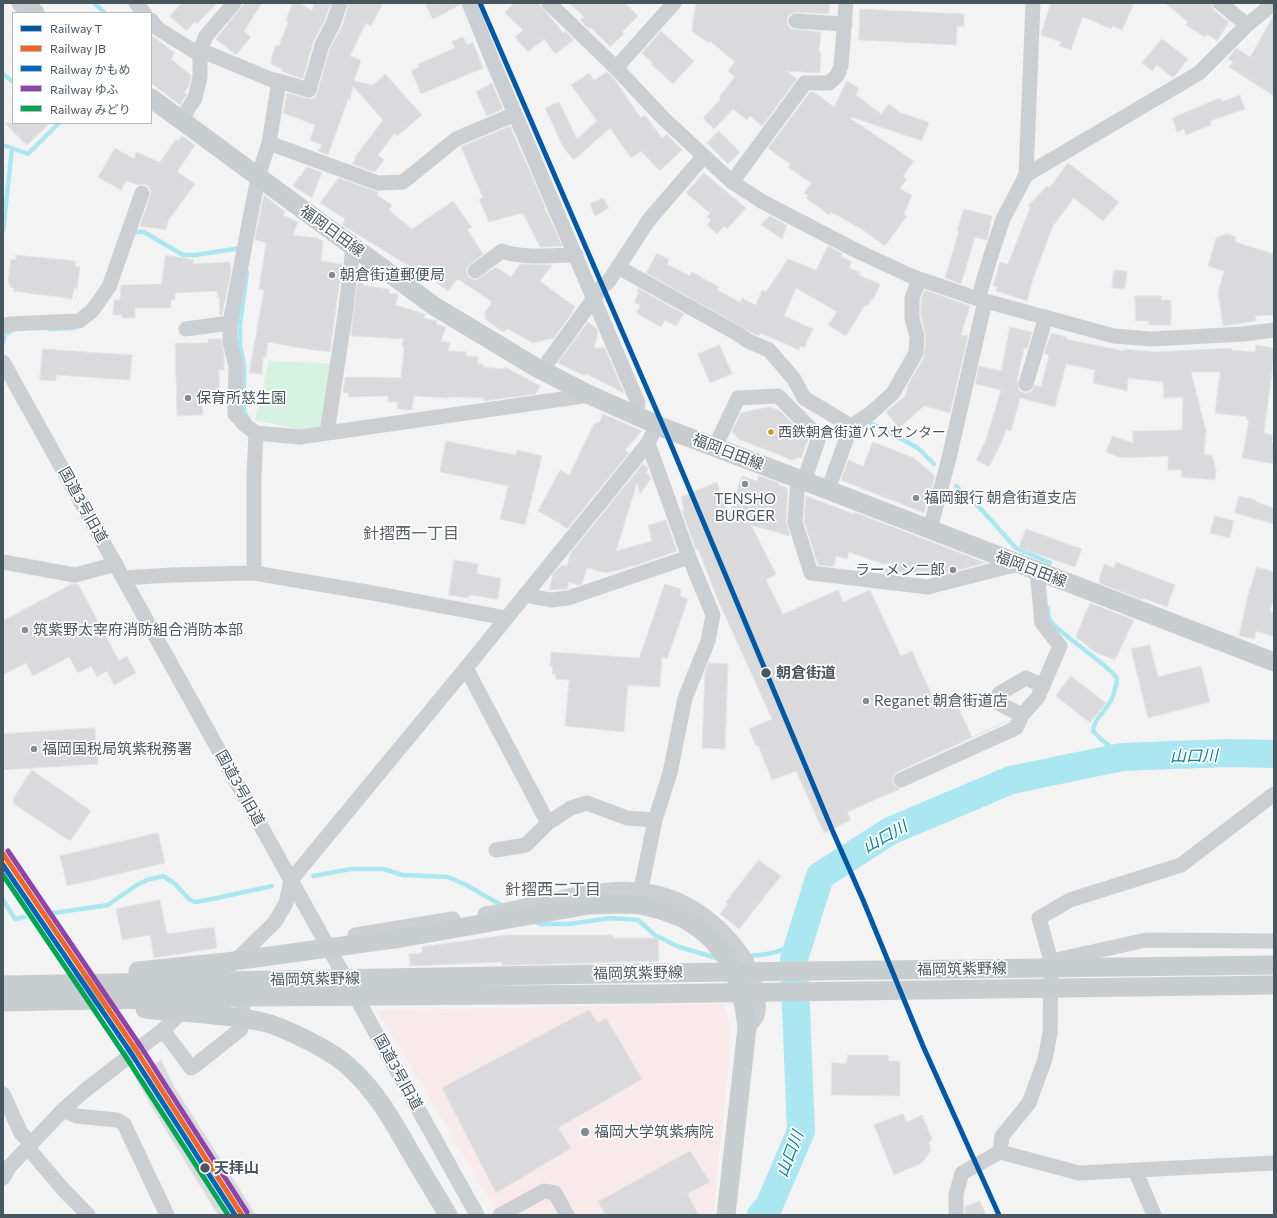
<!DOCTYPE html>
<html>
<head>
<meta charset="utf-8">
<style>
  body { margin:0 }
  #map { position:relative; width:1277px; height:1218px; overflow:hidden; background:#f3f3f3; font-family:Commissioner,"Noto Sans JP",sans-serif }
  canvas { display:block }
  .frame { position:absolute; inset:0; border:4px solid #485660; pointer-events:none }
  .legend { position:absolute; left:12px; top:12px; width:140px; height:112px; box-sizing:border-box; background:#fff; border:1px solid #b6bbbf; margin:0; padding:5px 7px; list-style:none; font-size:12px; color:#485660 }
  .legend li { display:flex; align-items:center; gap:8px; height:20px }
  .legend b { width:20px; border:1px solid #b6bbbf }
</style>
</head>
<body>
<div id="map">
<canvas width="1277" height="1218"></canvas>
<div class="frame"></div>
<ul class="legend">
<li><b style="height:5px;background:#0059a6"></b>Railway T</li>
<li><b style="height:5px;background:#f26522"></b>Railway JB</li>
<li><b style="height:5px;background:#0065bd"></b>Railway かもめ</li>
<li><b style="height:5px;background:#8e44ad"></b>Railway ゆふ</li>
<li><b style="height:5px;background:#00a651"></b>Railway みどり</li>
</ul>
</div>
<script>
const c = document.querySelector('canvas').getContext('2d');
c.lineJoin = 'round';
function fillPath(path, color) { c.fillStyle = color; c.fill(path, 'evenodd'); }
function trace(path, color, width, dash) { c.strokeStyle = color; c.lineWidth = width; c.lineCap = dash ? 'butt' : 'round'; c.setLineDash(dash || []); c.stroke(path); }
function label(font, color, halo, rows, align = 'center') {
  c.font = font + ' Commissioner,"Noto Sans JP",sans-serif'; c.lineWidth = 3.5; c.setLineDash([]); c.textBaseline = 'middle'; c.strokeStyle = halo; c.fillStyle = color; for (const [text, x, y, turn = 0] of rows) {
    c.save(); c.translate(x, y); c.rotate((+turn || 0) * Math.PI / 180); c.textAlign = isNaN(turn) ? turn : align; if (halo) c.strokeText(text, 0, 0); c.fillText(text, 0, 0); c.restore();
  }
}
fillPath(new Path2D(`
  M 725,1004 L 730,1029 L 730,1049 L 713,1215 L 499,1215 L 377,1010 Z`), '#f8eaea');
fillPath(new Path2D(`
  M 269,361 L 333,364 L 323,426 L 299,429 L 255,420 Z`), '#d6f2e0');
trace(new Path2D(`
  M 94,3 L 105,13
  M 3,74 L 13,82
  M 3,145 L 28,154 L 59,123
  M 3,231 L 12,149
  M 133,234 L 134,232 L 144,232 L 183,255 L 195,255 L 241,248
  M 247,272 L 240,324 L 240,346 L 244,364 L 244,412 L 249,420
  M 49,329 L 74,328
  M 3,342 L 5,334 L 14,329
  M 871,423 L 918,448 L 934,464
  M 956,486 L 981,509 L 1016,548 L 1050,563
  M 1048,608 C 1048,613 1049,620 1052,623 C 1062,635 1115,670 1117,679 C 1117,682 1116,686 1115,688 C 1113,708 1094,715 1093,731 L 1102,740 L 1122,757
  M 313,876 L 351,869 L 384,869 L 402,875 L 448,877 L 466,885 L 503,906
  M 3,900 L 15,919 L 24,917
  M 47,914 L 108,905 L 135,886 L 147,880 L 163,876 L 174,883 L 189,899 L 195,902 L 212,899 L 272,886
  M 533,921 L 540,924 L 569,924 L 611,918 L 638,920 L 655,935 L 679,947 L 720,959
  M 751,956 C 769,955 784,951 800,942`), '#aae7f1', 4.5);
trace(new Path2D(`
  M 761,1215 L 769,1206 L 801,1131 L 794,959 L 820,876 L 890,831 L 1011,780 L 1122,757 L 1227,753 L 1274,754`), '#aae7f1', 28);
const building = new Path2D(`
  M 182,3 L 217,3 L 197,24 L 195,22 L 186,31 L 170,16 Z
  M 245,3 L 262,3 L 244,31 L 251,37 L 236,55 L 216,39 Z
  M 293,3 L 300,3 L 312,11 L 314,3 L 331,3 L 325,20 L 313,42 L 303,79 L 281,71 L 282,69 L 271,64 L 271,59 L 276,45 L 279,46 L 288,22 L 286,21 Z
  M 349,3 L 383,3 L 371,26 L 366,23 L 350,56 L 361,60 L 354,81 L 373,85 L 385,74 L 422,115 L 397,136 L 395,133 L 378,155 L 384,160 L 375,172 L 352,164 L 356,158 L 355,157 L 383,120 L 353,86 L 350,100 L 348,99 L 328,155 L 318,151 L 322,145 L 310,140 L 315,125 L 283,113 L 287,93 L 311,99 L 315,97 L 317,93 L 330,48 L 342,27 Z
  M 425,3 L 460,3 L 460,5 L 433,19 Z
  M 514,3 L 539,3 L 563,33 L 565,31 L 574,40 L 555,54 L 544,39 L 528,52 L 515,37 L 523,30 L 505,13 Z
  M 569,3 L 625,3 L 638,16 L 622,32 L 624,34 L 610,47 L 591,28 L 589,29 L 580,20 L 584,17 Z
  M 696,3 L 829,3 L 829,14 L 796,12 L 792,13 L 788,16 L 787,20 L 788,25 L 791,29 L 821,32 L 819,52 L 821,53 L 820,73 L 786,71 L 797,79 L 762,126 L 750,116 L 747,120 L 733,109 L 714,129 L 703,118 L 721,99 L 719,97 L 735,77 L 728,71 L 735,62 L 710,41 L 708,43 L 692,31 Z
  M 1051,3 L 1134,3 L 1122,30 L 1113,26 L 1111,29 L 1084,17 L 1082,18 L 1071,50 L 1059,46 L 1061,42 L 1041,35 Z
  M 1165,3 L 1211,3 L 1214,10 L 1229,22 L 1217,41 L 1207,34 L 1205,37 L 1186,25 L 1188,22 Z
  M 860,9 L 964,14 L 964,27 L 957,26 L 956,45 L 859,40 Z
  M 1274,15 L 1274,96 L 1229,67 L 1233,62 L 1228,59 L 1236,48 L 1250,57 Z
  M 661,31 L 694,61 L 673,84 L 651,64 L 653,63 L 642,53 Z
  M 151,35 L 175,53 L 171,59 L 191,75 L 189,86 L 184,92 L 187,94 L 180,105 L 151,83 Z
  M 463,37 L 467,45 L 473,42 L 483,68 L 421,94 L 411,70 L 419,67 L 418,64 L 455,48 L 452,42 Z
  M 1162,39 L 1188,59 L 1173,78 L 1157,65 L 1152,71 L 1142,63 Z
  M 607,72 L 614,79 L 641,118 L 645,115 L 662,138 L 667,134 L 682,150 L 660,171 L 641,151 L 631,158 L 610,128 L 574,160 L 563,147 L 545,108 L 559,102 L 577,139 L 597,121 L 571,85 L 589,73 L 594,80 Z
  M 847,81 L 859,88 L 856,95 L 881,114 L 889,104 L 901,113 L 929,122 L 922,141 L 851,117 L 850,118 L 914,161 L 903,176 L 907,179 L 900,189 L 912,195 L 904,214 L 907,216 L 885,246 L 863,230 L 831,212 L 829,215 L 806,198 L 808,195 L 804,193 L 811,183 L 788,167 L 790,164 L 768,148 L 810,92 L 814,92 L 834,107 Z
  M 492,83 L 503,109 L 487,116 L 476,92 Z
  M 1240,95 L 1245,109 L 1210,121 L 1211,125 L 1186,135 L 1184,129 L 1177,132 L 1172,118 L 1219,98 L 1223,101 Z
  M 5,123 L 50,123 L 27,145 Z
  M 510,126 L 544,204 L 546,212 L 547,212 L 562,246 L 540,247 L 523,213 L 489,222 L 479,199 L 483,198 L 461,147 Z
  M 719,131 L 740,152 L 728,164 L 707,143 Z
  M 182,136 L 195,145 L 177,172 L 195,184 L 168,221 L 166,230 L 140,226 L 150,196 L 151,191 L 149,187 L 145,184 L 138,185 L 126,181 L 121,190 L 98,177 L 115,148 L 134,159 L 136,152 L 160,162 L 176,139 L 178,141 Z
  M 1068,163 L 1119,202 L 1103,221 L 1074,198 L 1053,226 L 1033,279 L 1027,301 L 996,291 L 997,287 L 993,286 L 1000,262 L 1008,264 L 1030,208 L 1028,206 L 1047,186 L 1049,188 Z
  M 307,167 L 322,172 L 312,198 L 293,186 Z
  M 704,173 L 746,208 L 727,229 L 724,226 L 717,234 L 707,225 L 711,220 L 707,217 L 710,213 L 686,193 Z
  M 339,178 L 378,192 L 377,195 L 392,205 L 389,210 L 412,229 L 453,201 L 472,228 L 467,229 L 483,254 L 467,267 L 466,272 L 468,277 L 472,279 L 476,280 L 496,267 L 511,277 L 520,264 L 552,265 L 540,281 L 575,307 L 572,311 L 573,312 L 554,338 L 533,343 L 508,329 L 503,332 L 485,319 L 486,316 L 484,314 L 492,302 L 458,279 L 448,291 L 421,271 L 419,272 L 342,225 L 345,219 L 320,203 Z
  M 264,195 L 285,212 L 283,215 L 298,222 L 293,235 L 317,238 L 323,241 L 321,261 L 342,264 L 330,352 L 300,348 L 268,342 L 266,357 L 263,357 L 262,374 L 249,373 L 264,290 L 259,289 L 266,243 L 255,240 Z
  M 603,198 L 609,208 L 595,216 L 590,204 Z
  M 964,209 L 992,216 L 987,240 L 975,237 L 961,284 L 945,278 L 959,231 L 957,231 Z
  M 770,216 L 787,225 L 782,239 L 761,225 Z
  M 1227,234 L 1236,237 L 1235,242 L 1274,254 L 1274,315 L 1255,316 L 1256,321 L 1223,326 L 1218,293 L 1224,271 L 1208,266 L 1216,238 Z
  M 828,246 L 843,254 L 841,256 L 852,262 L 849,268 L 860,272 L 859,275 L 880,284 L 873,300 L 871,299 L 868,306 L 865,305 L 846,336 L 828,325 L 837,312 L 796,288 L 784,316 L 813,329 L 804,348 L 800,346 L 799,350 L 761,333 L 759,336 L 754,334 L 646,273 L 657,253 L 669,260 L 667,264 L 690,276 L 692,272 L 719,287 L 717,290 L 740,302 L 742,298 L 756,305 L 762,290 L 766,292 L 788,259 L 816,270 Z
  M 16,255 L 76,261 L 75,266 L 80,267 L 77,289 L 74,288 L 72,299 L 13,291 L 14,288 L 10,287 L 10,283 L 8,283 L 11,259 L 16,260 Z
  M 166,255 L 194,260 L 193,264 L 230,262 L 231,272 L 222,315 L 220,315 L 219,297 L 217,297 L 217,291 L 175,293 L 175,300 L 171,300 L 171,308 L 135,308 L 135,318 L 122,318 L 122,315 L 113,315 L 114,300 L 120,300 L 121,285 L 161,284 Z
  M 1114,270 L 1127,271 L 1125,289 L 1112,288 Z
  M 359,271 L 365,271 L 363,285 L 389,289 L 389,293 L 398,294 L 396,305 L 425,314 L 424,318 L 437,321 L 436,324 L 446,327 L 441,341 L 450,343 L 448,351 L 466,352 L 466,356 L 478,357 L 478,364 L 483,364 L 483,367 L 504,369 L 505,367 L 540,386 L 536,394 L 483,401 L 484,398 L 448,397 L 448,398 L 414,396 L 412,410 L 397,409 L 398,402 L 388,402 L 388,396 L 349,397 L 348,393 L 343,393 L 345,377 L 401,378 L 404,347 L 402,346 L 404,339 L 351,336 Z
  M 638,288 L 684,314 L 676,326 L 665,320 L 661,327 L 636,313 L 640,306 L 634,302 L 639,292 L 637,291 Z
  M 925,290 L 970,306 L 961,335 L 968,336 L 950,413 L 924,406 L 899,428 L 886,412 L 905,396 L 908,385 L 924,357 L 926,336 L 921,318 L 921,300 Z
  M 1135,296 L 1161,296 L 1161,300 L 1171,300 L 1171,325 L 1149,325 L 1149,321 L 1136,321 Z
  M 588,322 L 596,328 L 598,332 L 594,348 L 605,348 L 624,393 L 586,374 L 585,376 L 558,363 Z
  M 1010,327 L 1032,332 L 1027,349 L 1024,348 L 1017,380 L 1019,390 L 1024,393 L 1028,393 L 1032,391 L 1035,385 L 1041,387 L 1049,355 L 1044,354 L 1051,333 L 1067,337 L 1066,339 L 1124,351 L 1124,349 L 1156,352 L 1232,348 L 1232,350 L 1255,352 L 1256,345 L 1274,348 L 1274,357 L 1264,433 L 1273,435 L 1272,442 L 1274,443 L 1274,464 L 1242,458 L 1249,420 L 1246,420 L 1247,417 L 1215,413 L 1220,372 L 1191,372 L 1206,431 L 1204,455 L 1212,455 L 1216,471 L 1215,480 L 1181,477 L 1182,470 L 1168,470 L 1168,456 L 1121,458 L 1106,452 L 1112,436 L 1133,443 L 1133,431 L 1182,430 L 1183,397 L 1164,398 L 1163,382 L 1128,378 L 1127,391 L 1093,383 L 1095,370 L 1066,364 L 1055,407 L 1020,398 L 1011,431 L 1006,430 L 1003,439 L 989,467 L 976,460 L 986,440 L 1001,390 L 975,384 L 979,366 L 1001,371 Z
  M 208,339 L 221,339 L 224,354 L 224,370 L 219,370 L 220,403 L 202,404 L 203,415 L 177,416 L 175,343 L 208,343 Z
  M 720,345 L 732,374 L 710,383 L 698,354 Z
  M 43,349 L 132,355 L 130,380 L 56,375 L 56,381 L 40,380 Z
  M 769,407 L 779,410 L 808,438 L 802,457 L 792,460 L 738,439 L 732,431 L 741,413 Z
  M 603,414 L 642,431 L 625,450 L 629,453 L 567,529 L 559,523 L 538,511 L 560,470 L 569,475 L 594,424 L 599,422 Z
  M 446,441 L 516,455 L 517,450 L 542,456 L 525,525 L 500,519 L 508,486 L 440,472 Z
  M 873,442 L 914,458 L 935,476 L 924,513 L 841,480 L 848,460 L 863,466 Z
  M 643,464 L 647,467 L 648,470 L 646,473 L 650,476 L 651,479 L 640,494 L 637,483 L 616,551 L 652,541 L 648,525 L 666,520 L 677,551 L 637,565 L 606,573 L 587,568 L 582,584 L 578,585 L 569,582 L 567,589 L 549,590 L 553,574 L 562,565 L 567,566 L 570,554 Z
  M 742,476 L 757,481 L 759,476 L 779,483 L 778,485 L 788,488 L 786,521 L 790,536 L 751,525 L 776,574 L 766,580 L 783,614 L 838,590 L 843,602 L 870,590 L 901,656 L 912,651 L 935,702 L 952,694 L 972,737 L 1010,720 L 897,772 L 894,775 L 892,780 L 893,784 L 900,789 L 847,812 L 851,820 L 824,833 L 796,771 L 772,780 L 758,745 L 756,746 L 749,729 L 772,719 L 718,600 L 698,549 L 696,550 L 682,511 L 684,510 L 681,497 L 717,482 L 728,518 Z
  M 806,496 L 854,514 L 854,512 L 986,563 L 941,574 L 924,574 L 925,571 L 894,574 L 878,572 L 897,563 L 883,564 L 849,552 L 847,559 L 836,556 L 834,567 L 818,565 L 804,521 Z
  M 1239,496 L 1256,500 L 1256,502 L 1274,508 L 1274,524 L 1235,513 Z
  M 1215,516 L 1234,521 L 1230,538 L 1210,533 Z
  M 1026,529 L 1082,549 L 1075,567 L 1019,548 Z
  M 454,560 L 478,564 L 477,574 L 501,578 L 498,599 L 469,595 L 468,598 L 449,595 Z
  M 1116,562 L 1175,585 L 1167,607 L 1143,598 L 1143,600 L 1099,583 L 1100,580 L 1099,579 L 1104,564 L 1114,568 Z
  M 1257,567 L 1274,572 L 1274,597 L 1270,611 L 1274,613 L 1274,637 L 1256,631 L 1254,639 L 1239,636 L 1247,599 Z
  M 72,584 L 78,584 L 119,661 L 127,656 L 136,673 L 114,685 L 107,671 L 97,677 L 91,666 L 78,673 L 69,657 L 33,676 L 26,663 L 3,675 L 3,621 Z
  M 665,584 L 681,589 L 680,596 L 688,599 L 667,659 L 662,657 L 660,687 L 628,685 L 624,732 L 565,726 L 569,680 L 555,679 L 556,674 L 552,674 L 553,667 L 550,666 L 551,652 L 639,658 Z
  M 1090,603 L 1134,620 L 1115,660 L 1095,652 L 1076,637 Z
  M 1150,645 L 1158,677 L 1201,666 L 1210,702 L 1148,718 L 1131,649 Z
  M 709,663 L 728,664 L 725,749 L 702,748 L 705,672 Z
  M 1071,676 L 1106,703 L 1090,723 L 1056,696 Z
  M 95,728 L 98,764 L 3,770 L 3,734 Z
  M 32,770 L 91,811 L 70,841 L 14,804 L 13,799 Z
  M 158,833 L 165,863 L 67,886 L 60,856 Z
  M 759,860 L 781,876 L 739,929 L 720,914 L 728,904 L 726,902 Z
  M 160,900 L 167,934 L 214,927 L 217,948 L 154,958 L 150,935 L 122,940 L 116,909 Z
  M 506,935 L 613,935 L 613,938 L 658,938 L 659,961 L 518,965 L 502,965 L 502,962 L 410,966 L 409,954 L 422,953 L 422,947 Z
  M 589,1010 L 598,1023 L 606,1018 L 642,1079 L 558,1128 L 571,1148 L 496,1193 L 442,1088 Z
  M 848,1055 L 888,1055 L 889,1061 L 900,1061 L 900,1096 L 831,1095 L 832,1062 L 846,1064 Z
  M 161,1060 L 175,1088 L 256,1215 L 218,1215 L 150,1104 L 135,1077 Z
  M 903,1114 L 907,1122 L 922,1115 L 932,1139 L 929,1143 L 931,1150 L 922,1163 L 894,1175 L 874,1125 Z
  M 690,1151 L 710,1182 L 687,1194 L 699,1215 L 606,1215 L 598,1202 Z
  M 980,1201 L 986,1215 L 965,1215 L 965,1207 Z`);
fillPath(building, '#dadadc');
trace(building, '#e4e5e5', 1);
trace(new Path2D(`
  M 136,3 L 144,13
  M 469,3 L 495,67 L 638,403 L 635,416
  M 549,3 L 616,68 L 664,119 L 732,182 L 763,202 L 855,250 L 911,276 L 978,299 L 1114,336 L 1151,339 L 1244,334 L 1274,330
  M 1220,3 L 1247,25
  M 151,20 L 157,28 L 200,55
  M 796,21 L 845,24
  M 200,50 L 270,79 L 279,81 L 309,90 L 322,45 L 333,24 L 340,3
  M 616,68 L 674,3
  M 181,120 L 195,98 L 200,77 L 200,50 L 206,36 L 234,3
  M 269,143 L 279,81
  M 1026,175 L 1199,73 L 1247,25 L 1274,3
  M 732,182 L 805,83 L 829,83 L 837,76 L 841,66 L 846,3
  M 618,267 L 738,334 L 748,341 L 769,350 L 794,379 L 804,398 L 851,426
  M 475,271 L 502,251 C 525,259 551,255 576,255
  M 978,299 L 992,252 L 1003,219 L 1026,175 L 1033,3
  M 3,326 L 9,324 L 79,321 L 92,311 L 109,287 L 142,193
  M 186,329 L 230,323
  M 3,362 L 477,1215
  M 542,370 L 602,287 L 609,281 L 648,221 L 703,157
  M 1026,384 L 1046,317
  M 256,433 L 300,437 L 590,395
  M 327,433 L 346,308 L 353,247
  M 715,447 L 738,398 L 778,396 L 819,437 L 804,481
  M 798,479 L 795,522 L 811,573 L 928,587 L 1018,564
  M 828,490 L 851,426 L 870,414 L 893,393 L 916,353 L 917,336 L 912,319 L 912,298 L 919,280
  M 930,529 L 949,458 L 985,301
  M 3,562 L 75,575 L 116,564
  M 254,573 L 254,475 L 256,433 L 245,425 L 235,414 L 236,366 L 230,342 L 230,323 L 258,177 L 269,143 L 378,183 L 403,182 L 456,139 L 515,114
  M 124,578 L 171,575 L 254,573 L 367,592 L 506,618
  M 525,595 L 551,600 L 568,598 L 689,557
  M 466,668 L 548,823
  M 1022,715 L 994,701 L 1000,693 L 1026,678 L 1043,686
  M 901,780 L 1016,728 L 1022,715 L 1038,697 L 1060,646 L 1042,623 L 1037,571
  M 496,850 L 526,845 L 548,823 L 571,808 L 587,803 L 627,818 L 655,820
  M 641,889 L 655,820 L 670,773 L 685,698 L 708,641 L 713,615 L 689,557 L 648,443
  M 485,914 C 565,902 644,860 715,924 C 725,932 745,955 749,967 C 753,979 762,1004 757,1016 C 755,1020 750,1025 747,1028
  M 355,935 L 453,919
  M 1051,961 L 1146,940 L 1274,941
  M 232,964 L 275,922 L 286,903 L 291,880 L 466,668 L 599,504 L 648,443 L 657,425
  M 163,1030 L 189,1065 L 191,1068 L 193,1067 L 241,1029 C 244,1012 245,1003 231,991
  M 3,1094 L 21,1133 L 31,1144
  M 63,1110 L 76,1116 L 117,1120 L 124,1124 L 167,1215
  M 28,1148 L 62,1188 L 88,1215
  M 1000,1152 L 1002,1136 L 1029,1103 L 1045,1059 L 1050,1033 L 1051,961 L 1039,918 L 1070,900 L 1181,865 L 1274,794
  M 1135,1170 L 1154,1215
  M 3,1178 L 10,1166 L 63,1110 L 83,1092 L 163,1030 L 186,1008
  M 500,1215 L 544,1191 L 555,1193 L 567,1215
  M 956,1215 L 956,1194 L 962,1173 L 1000,1152 L 1079,1173 L 1274,1163`), '#cccfd1', 15);
trace(new Path2D(`
  M 21,3 L 35,13
  M 151,98 L 434,306 L 537,368 L 590,395 L 664,428 L 828,490 L 1274,662
  M 661,910 C 668,913 677,915 684,919 C 728,943 742,981 747,1028 L 726,1215
  M 408,1148 L 448,1215`), '#c8cdcf', 19);
trace(new Path2D(`
  M 138,971 L 226,962 L 401,938 L 589,905 L 625,904 L 641,905 L 661,910
  M 3,985 L 656,973 L 1274,965
  M 3,1002 L 247,997 L 644,994 L 1274,985
  M 145,1009 C 184,1013 225,1014 263,1022 C 277,1025 290,1032 303,1038 C 317,1045 337,1055 349,1067 C 374,1089 392,1119 408,1148`), '#c8cdcf', 19);
trace(new Path2D(`
  M 480,3 L 664,428 L 833,832 L 863,900 L 923,1046 L 999,1215`), '#0059a6', 5);
trace(new Path2D(`
  M 3,854 L 136,1050 L 242,1215`), '#f26522', 5);
trace(new Path2D(`
  M 3,865 L 131,1053 L 235,1215`), '#0065bd', 5);
trace(new Path2D(`
  M 8,851 L 141,1047 L 247,1212`), '#8e44ad', 5);
trace(new Path2D(`
  M 3,875 L 126,1057 L 228,1215`), '#00a651', 5);
for (const [x, y, r, color] of [
  [332,275,4,"#848d93"],
  [188,398,4,"#848d93"],
  [771,432,3.5,"#d49613"],
  [745,484,4,"#848d93"],
  [916,498,4,"#848d93"],
  [953,570,4,"#848d93"],
  [25,630,4,"#848d93"],
  [766,673,5.5,"#485660"],
  [866,701,4,"#848d93"],
  [34,749,4,"#848d93"],
  [585,1132,5,"#848d93"],
  [205,1168,5.5,"#485660"]
]) { const dot = new Path2D(); dot.arc(x, y, r, 0, 2 * Math.PI); c.fillStyle = color; c.fill(dot); trace(dot, '#fff', 1.5); }
label('14px', '#485660', '#fff', [
  ["西鉄朝倉街道バスセンター",778,432]
], 'left');
label('15px', '#485660', '#fff', [
  ["福岡日田線",332,231,36],
  ["福岡日田線",728,452,21],
  ["国道3号旧道",83,505,61],
  ["福岡日田線",1031,569,21],
  ["国道3号旧道",240,788,61],
  ["福岡筑紫野線",962,969,-1],
  ["福岡筑紫野線",638,973,-1],
  ["福岡筑紫野線",315,979,-1],
  ["国道3号旧道",398,1072,61]
]);
label('15px', '#485660', '#fff', [
  ["朝倉街道郵便局",340,275],
  ["保育所慈生園",196,398],
  ["福岡銀行 朝倉街道支店",924,498],
  ["TENSHO",745,499,"center"],
  ["BURGER",745,516,"center"],
  ["ラーメン二郎",945,570,"right"],
  ["筑紫野太宰府消防組合消防本部",33,630],
  ["Reganet 朝倉街道店",874,701],
  ["福岡国税局筑紫税務署",42,749],
  ["福岡大学筑紫病院",594,1132]
], 'left');
label('bold 15px', '#485660', '#fff', [
  ["朝倉街道",776,673],
  ["天拝山",214,1168]
], 'left');
label('16px', '#5d6267', '#fff', [
  ["針摺西一丁目",411,534],
  ["針摺西二丁目",553,890]
]);
label('italic 16px', '#088194', '#fff', [
  ["山口川",1194,756,-1],
  ["山口川",885,837,-29],
  ["山口川",790,1154,-69]
]);
</script>
</body>
</html>
